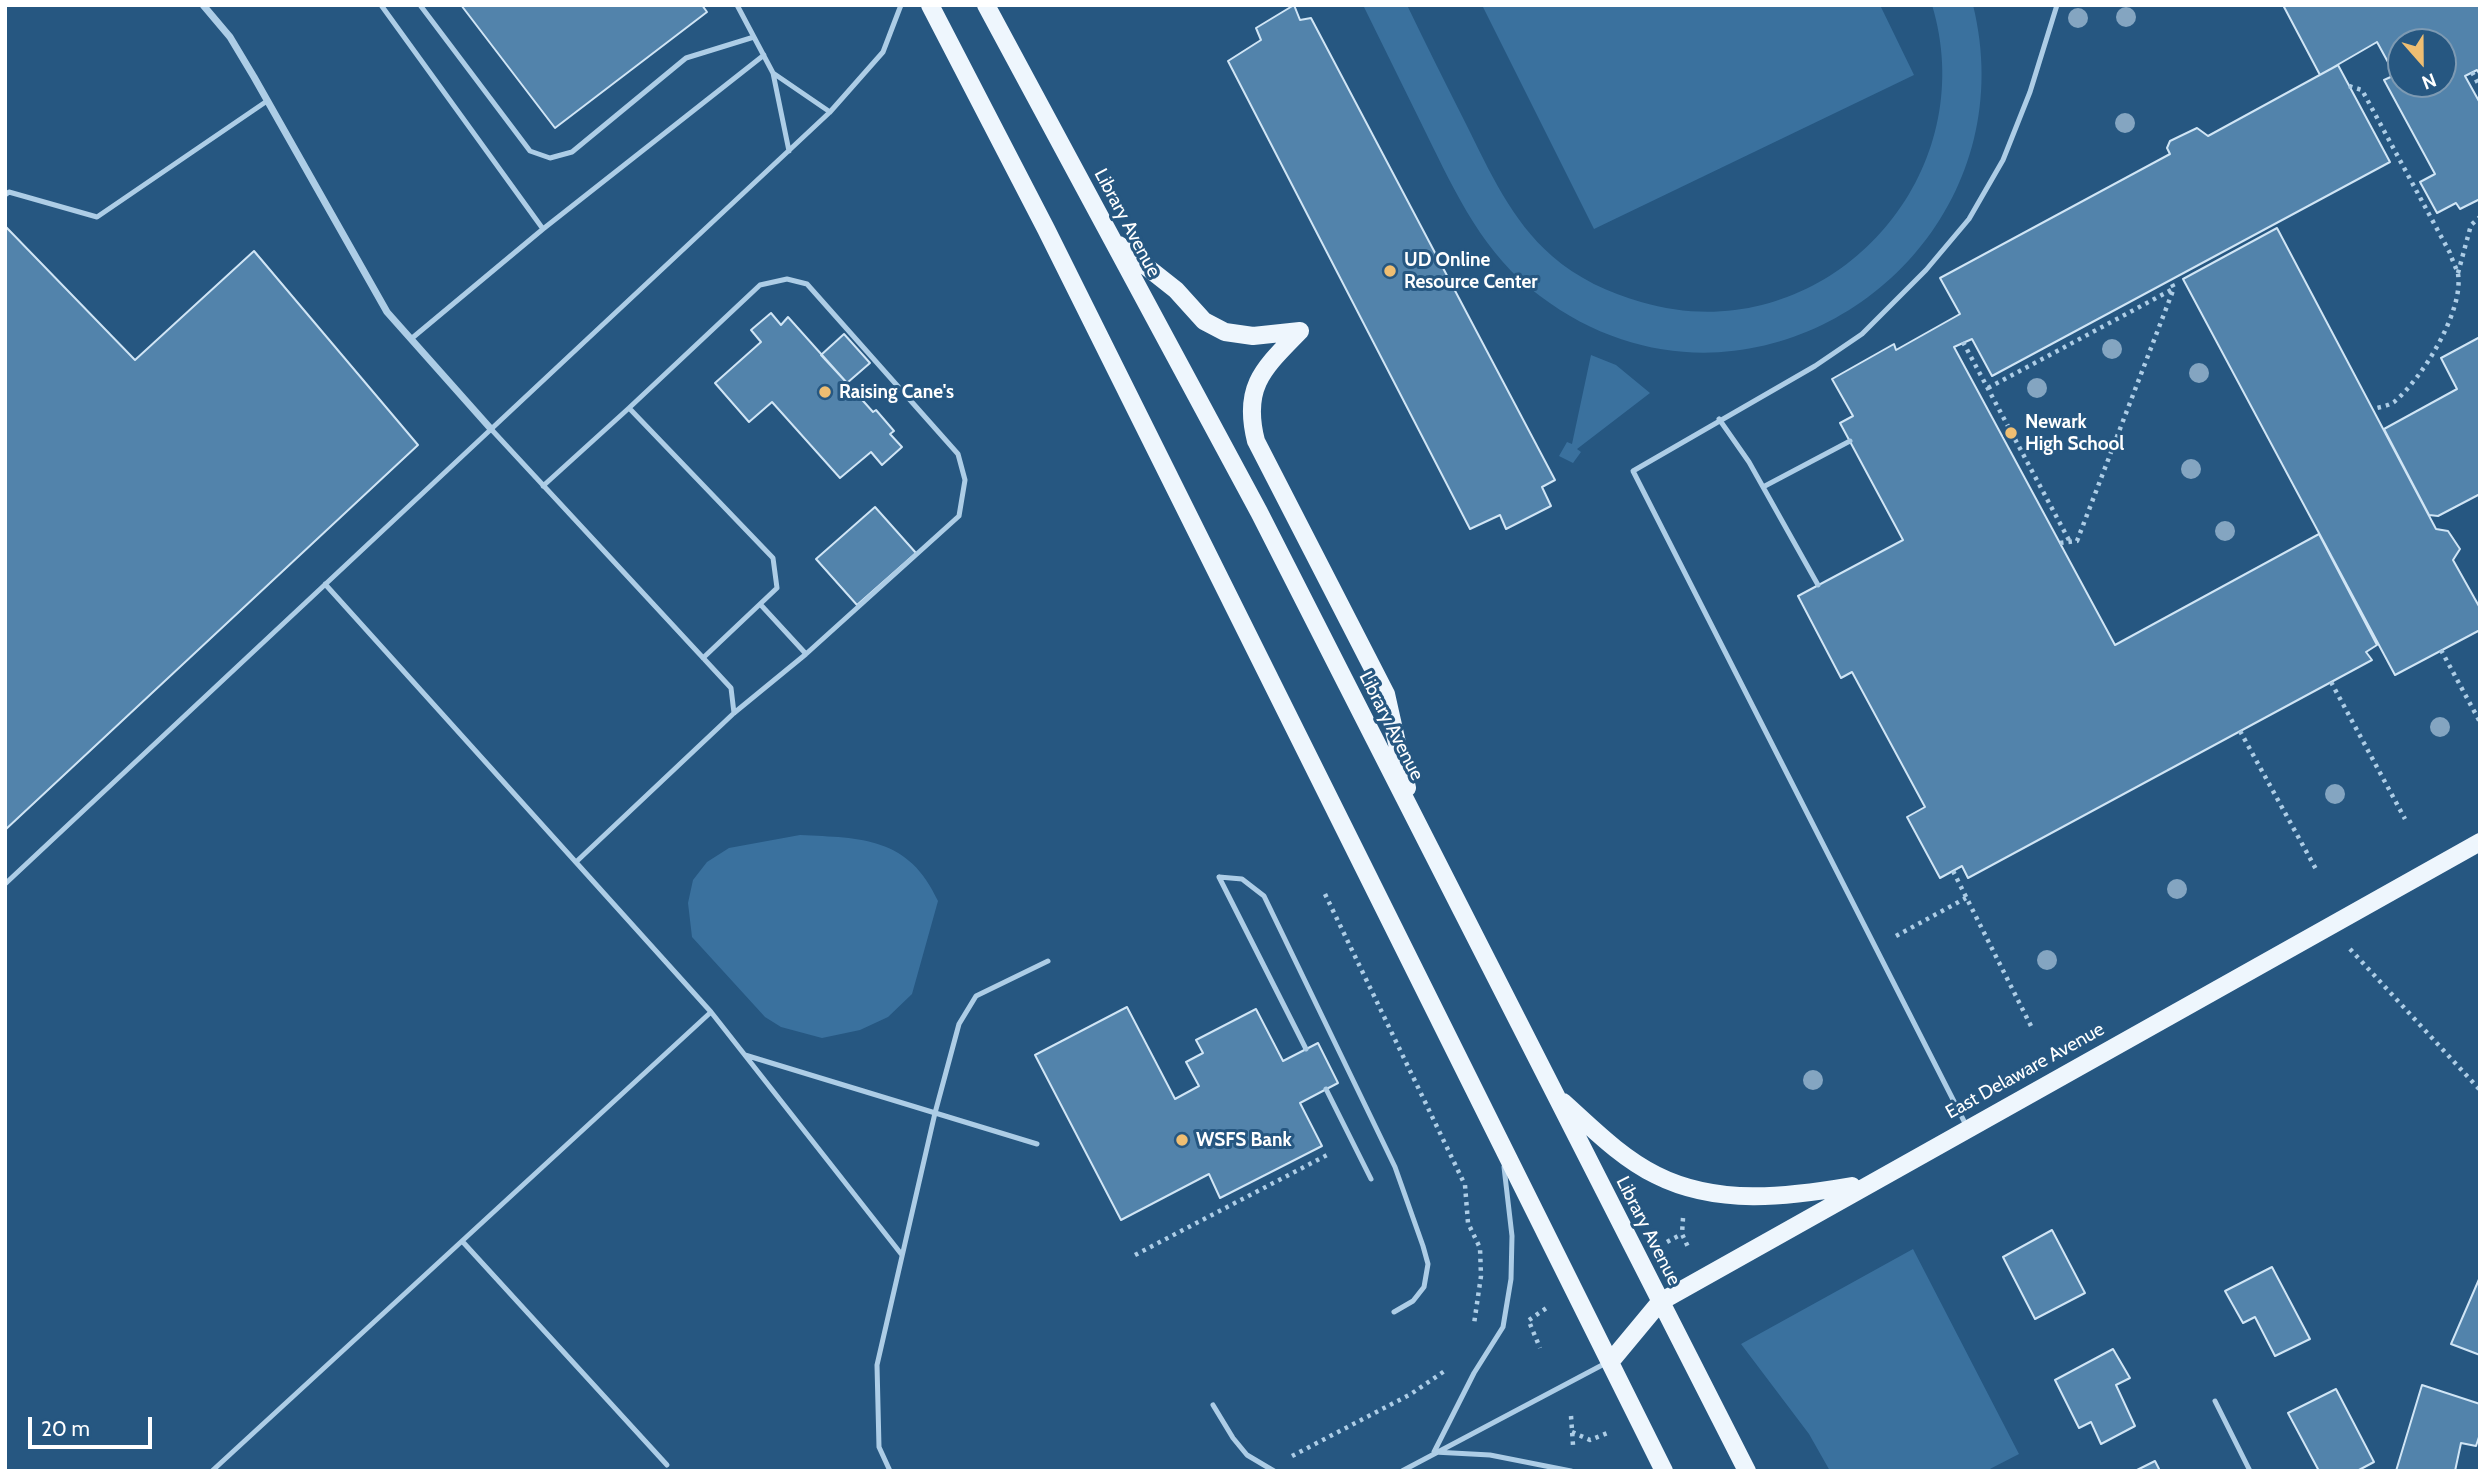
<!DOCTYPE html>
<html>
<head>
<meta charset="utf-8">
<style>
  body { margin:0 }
  #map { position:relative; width:2485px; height:1476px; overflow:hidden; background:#265781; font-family:Cabin,sans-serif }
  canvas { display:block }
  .frame { position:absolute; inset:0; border:7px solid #fff; pointer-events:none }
  .north { position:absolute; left:2387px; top:28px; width:70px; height:70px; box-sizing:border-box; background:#265781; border:2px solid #7d9ab3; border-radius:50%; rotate:159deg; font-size:19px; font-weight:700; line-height:28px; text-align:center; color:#fff }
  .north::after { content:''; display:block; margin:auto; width:24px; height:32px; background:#efbe72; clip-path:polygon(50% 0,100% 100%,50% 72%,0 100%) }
  .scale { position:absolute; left:28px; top:1417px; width:124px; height:32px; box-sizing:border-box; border:4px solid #fff; border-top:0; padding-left:9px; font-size:21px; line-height:24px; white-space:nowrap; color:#fff; -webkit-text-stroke:5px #265781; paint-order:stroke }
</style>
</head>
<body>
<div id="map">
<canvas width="2485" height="1476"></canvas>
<div class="frame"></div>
<div class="north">N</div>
<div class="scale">20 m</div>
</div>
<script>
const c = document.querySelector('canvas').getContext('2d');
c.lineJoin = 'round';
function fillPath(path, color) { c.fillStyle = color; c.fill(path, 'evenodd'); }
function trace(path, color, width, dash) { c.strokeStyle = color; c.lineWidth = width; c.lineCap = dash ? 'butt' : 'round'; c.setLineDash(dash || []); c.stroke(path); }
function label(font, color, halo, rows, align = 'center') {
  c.font = font + ' Cabin,sans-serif'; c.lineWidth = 6; c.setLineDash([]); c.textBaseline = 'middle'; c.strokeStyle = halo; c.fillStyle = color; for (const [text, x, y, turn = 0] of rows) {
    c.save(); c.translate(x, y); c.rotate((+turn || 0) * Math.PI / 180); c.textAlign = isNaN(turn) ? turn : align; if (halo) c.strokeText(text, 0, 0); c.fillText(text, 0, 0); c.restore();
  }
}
fillPath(new Path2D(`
  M 1363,5 L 1407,5 C 1426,45 1446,84 1466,124 C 1490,172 1511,220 1552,256 C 1577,278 1609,293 1641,302 C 1820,355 1986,183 1932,5 L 1973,5 C 2035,257 1749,454 1540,296 C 1484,255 1456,194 1426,133 C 1405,90 1384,48 1363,5 Z
  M 1482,5 L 1880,5 L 1914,75 L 1594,229 Z
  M 1591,355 L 1616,365 L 1650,393 L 1577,449 L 1581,452 L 1573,463 L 1559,456 L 1567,442 L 1572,444 Z
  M 800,835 C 862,838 909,837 938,901 L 912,994 L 888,1017 L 860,1030 L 822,1038 L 781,1027 L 765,1017 L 692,937 L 688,903 L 693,880 L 707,862 L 729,848 Z
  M 1913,1249 L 2019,1454 L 1986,1471 L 1830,1471 L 1809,1434 L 1741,1344 Z`), '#3a719e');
const building = new Path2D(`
  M 461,5 L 702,5 L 707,12 L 555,128 Z
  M 1294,5 L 1300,20 L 1311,18 L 1555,480 L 1542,487 L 1551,506 L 1506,529 L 1500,515 L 1470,529 L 1228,61 L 1261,40 L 1256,28 Z
  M 2283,5 L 2480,5 L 2480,75 L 2477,70 L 2465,76 L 2480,103 L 2480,199 L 2460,209 L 2456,203 L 2437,213 L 2420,182 L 2435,174 L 2384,80 L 2395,75 L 2377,42 L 2320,75 ZM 2401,42 L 2443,42 L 2443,84 L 2401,84 Z
  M 2338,65 L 2390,162 L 1992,376 L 1972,339 L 1954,347 L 2115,645 L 2319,534 L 2377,645 L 2366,652 L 2372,660 L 1968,878 L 1962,866 L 1940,878 L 1907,817 L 1925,807 L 1852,672 L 1841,678 L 1798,596 L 1903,540 L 1840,423 L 1853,416 L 1832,379 L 1894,344 L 1896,350 L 1960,314 L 1940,278 L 2170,154 L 2167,148 L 2170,141 L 2197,128 L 2208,136 Z
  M 6,227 L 135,360 L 254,251 L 418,445 L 5,830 Z
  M 2277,228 L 2436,529 L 2448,531 L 2460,549 L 2453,560 L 2480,608 L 2480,630 L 2395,675 L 2183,279 Z
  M 771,313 L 781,325 L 788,317 L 873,412 L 876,410 L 894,431 L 890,434 L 902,447 L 882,465 L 871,452 L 840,478 L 772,402 L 749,422 L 715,383 L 761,342 L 751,330 Z
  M 844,334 L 870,363 L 847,383 L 821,355 Z
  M 2480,337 L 2480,494 L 2438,516 L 2429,515 L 2384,429 L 2457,389 L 2441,358 Z
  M 875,507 L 916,553 L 857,605 L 816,559 Z
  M 1127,1007 L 1175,1099 L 1199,1086 L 1186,1062 L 1203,1053 L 1196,1040 L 1256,1009 L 1283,1061 L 1318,1043 L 1338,1083 L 1300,1103 L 1322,1146 L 1220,1198 L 1209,1174 L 1121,1220 L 1035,1055 Z
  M 2052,1230 L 2085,1293 L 2035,1319 L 2003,1257 Z
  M 2272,1267 L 2310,1339 L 2275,1356 L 2255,1317 L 2243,1323 L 2225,1291 Z
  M 2480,1277 L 2480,1355 L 2451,1344 Z
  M 2113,1349 L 2130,1378 L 2116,1385 L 2135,1426 L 2101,1444 L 2091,1422 L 2079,1428 L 2055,1380 Z
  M 2422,1385 L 2480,1404 L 2480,1434 L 2476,1446 L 2461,1443 L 2455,1471 L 2396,1471 Z
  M 2336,1389 L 2374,1462 L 2357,1471 L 2319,1471 L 2288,1413 Z
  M 2155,1461 L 2160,1471 L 2135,1471 Z`);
fillPath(building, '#5283ab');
trace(building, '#d0e5f5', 2);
trace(new Path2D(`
  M 2472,72 L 2480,87
  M 2349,86 L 2362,90 L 2450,253 C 2452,260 2456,267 2458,274 C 2464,311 2422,379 2394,402 C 2388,406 2380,407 2373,409
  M 2458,273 L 2471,225 L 2480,217
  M 1963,342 L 2070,542
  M 1988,388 L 2173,289
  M 2060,543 L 2077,541 L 2174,288 L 2170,280
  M 2441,650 L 2480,722
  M 2331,682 L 2405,819
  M 2240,731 L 2317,871
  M 1953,871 L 2033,1030
  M 1325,894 L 1465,1185 L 1468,1223 L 1480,1248 L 1481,1276 L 1474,1324
  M 1896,936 L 1966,898
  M 2350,949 L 2480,1090
  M 1683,1218 L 1682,1234 L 1688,1247
  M 1667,1242 L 1682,1234
  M 1135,1255 L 1329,1154
  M 1529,1320 L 1548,1307
  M 1530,1324 L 1540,1348
  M 1571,1416 L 1573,1445
  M 1572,1432 L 1590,1440 L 1610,1432
  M 1292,1456 L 1411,1394 L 1446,1370`), '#adcde6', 4.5, [3.5, 5]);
trace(new Path2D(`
  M 381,5 L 543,229
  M 420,5 L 530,151 L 550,158 L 572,152 L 686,58 L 754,37
  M 737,5 L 773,73 L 789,151
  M 773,73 L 830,112
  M 5,195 L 9,192 L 97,217 L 267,101
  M 411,339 L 543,229 L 764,55
  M 1719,419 L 1749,462 L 1818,585
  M 491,429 L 731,688 L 734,713
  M 543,486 L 629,408 L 773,558 L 777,588 L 703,658
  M 1763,487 L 1850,441
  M 325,584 L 711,1012 L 902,1255
  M 760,604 L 806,654
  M 576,862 L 734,713 L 806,654 L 959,516 L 965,480 L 958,454 L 807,284 L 787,279 L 760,285 L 629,408
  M 1219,877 L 1242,879 L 1264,896 L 1395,1167 L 1423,1246 L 1428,1264 L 1424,1287 L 1413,1301 L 1394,1312
  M 1219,877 L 1306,1049
  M 5,884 L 830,112 L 883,52 L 901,5
  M 745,1055 L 1037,1144
  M 1326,1089 L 1371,1179
  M 1967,1127 L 1633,471 L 1815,366 L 1862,334 L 1926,270 L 1969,219 L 2003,160 L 2030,92 L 2057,5
  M 1504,1167 L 1512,1236 L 1511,1279 L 1503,1327 L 1474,1373 L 1434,1452 L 1490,1455 L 1571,1471
  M 462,1241 L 667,1465
  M 2215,1401 L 2250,1471
  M 1213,1405 L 1233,1438 L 1247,1455 L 1274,1471
  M 212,1471 L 711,1012
  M 890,1471 L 879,1447 L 877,1365 L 935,1113 L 959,1024 L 976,996 L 1048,961
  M 1402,1471 L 1606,1363`), '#adcde6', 5);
trace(new Path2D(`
  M 203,5 L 230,37 L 254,77 L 387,312 L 491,429`), '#adcde6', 7);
trace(new Path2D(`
  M 930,5 L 1046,229 L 1664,1471
  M 986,5 L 1259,512 L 1747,1471
  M 1119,245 L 1176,290 L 1204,321 L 1225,332 L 1253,336 L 1300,331
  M 1300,331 C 1264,368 1242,386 1256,441 L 1386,694 L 1407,788
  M 1563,1102 C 1591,1127 1621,1158 1656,1175 C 1717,1206 1788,1197 1852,1186
  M 1611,1361 L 1660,1302 L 2480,842`), '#eef6fd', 18);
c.fillStyle = '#84a5c1';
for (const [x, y] of [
  [2126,17],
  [2078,18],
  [2125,123],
  [2112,349],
  [2199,373],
  [2037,388],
  [2191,469],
  [2225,531],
  [2440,727],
  [2335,794],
  [2177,889],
  [2047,960],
  [1813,1080]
]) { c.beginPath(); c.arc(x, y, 10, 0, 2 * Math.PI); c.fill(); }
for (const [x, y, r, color] of [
  [1390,271,7,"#efbe72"],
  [825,392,7,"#efbe72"],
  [2011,433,7,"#efbe72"],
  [1182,1140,7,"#efbe72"]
]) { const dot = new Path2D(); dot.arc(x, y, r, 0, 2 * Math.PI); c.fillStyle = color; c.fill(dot); trace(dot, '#265781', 2.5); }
label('19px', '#fff', '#265781', [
  ["Library Avenue",1127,223,62],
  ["Library Avenue",1391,726,63],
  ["East Delaware Avenue",2025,1071,-29],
  ["Library Avenue",1648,1231,63]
]);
label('bold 19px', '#fff', '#265781', [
  ["UD Online",1404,260],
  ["Resource Center",1404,282],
  ["Raising Cane's",839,392],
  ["Newark",2025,422],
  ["High School",2025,444],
  ["WSFS Bank",1196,1140]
], 'left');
</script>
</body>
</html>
